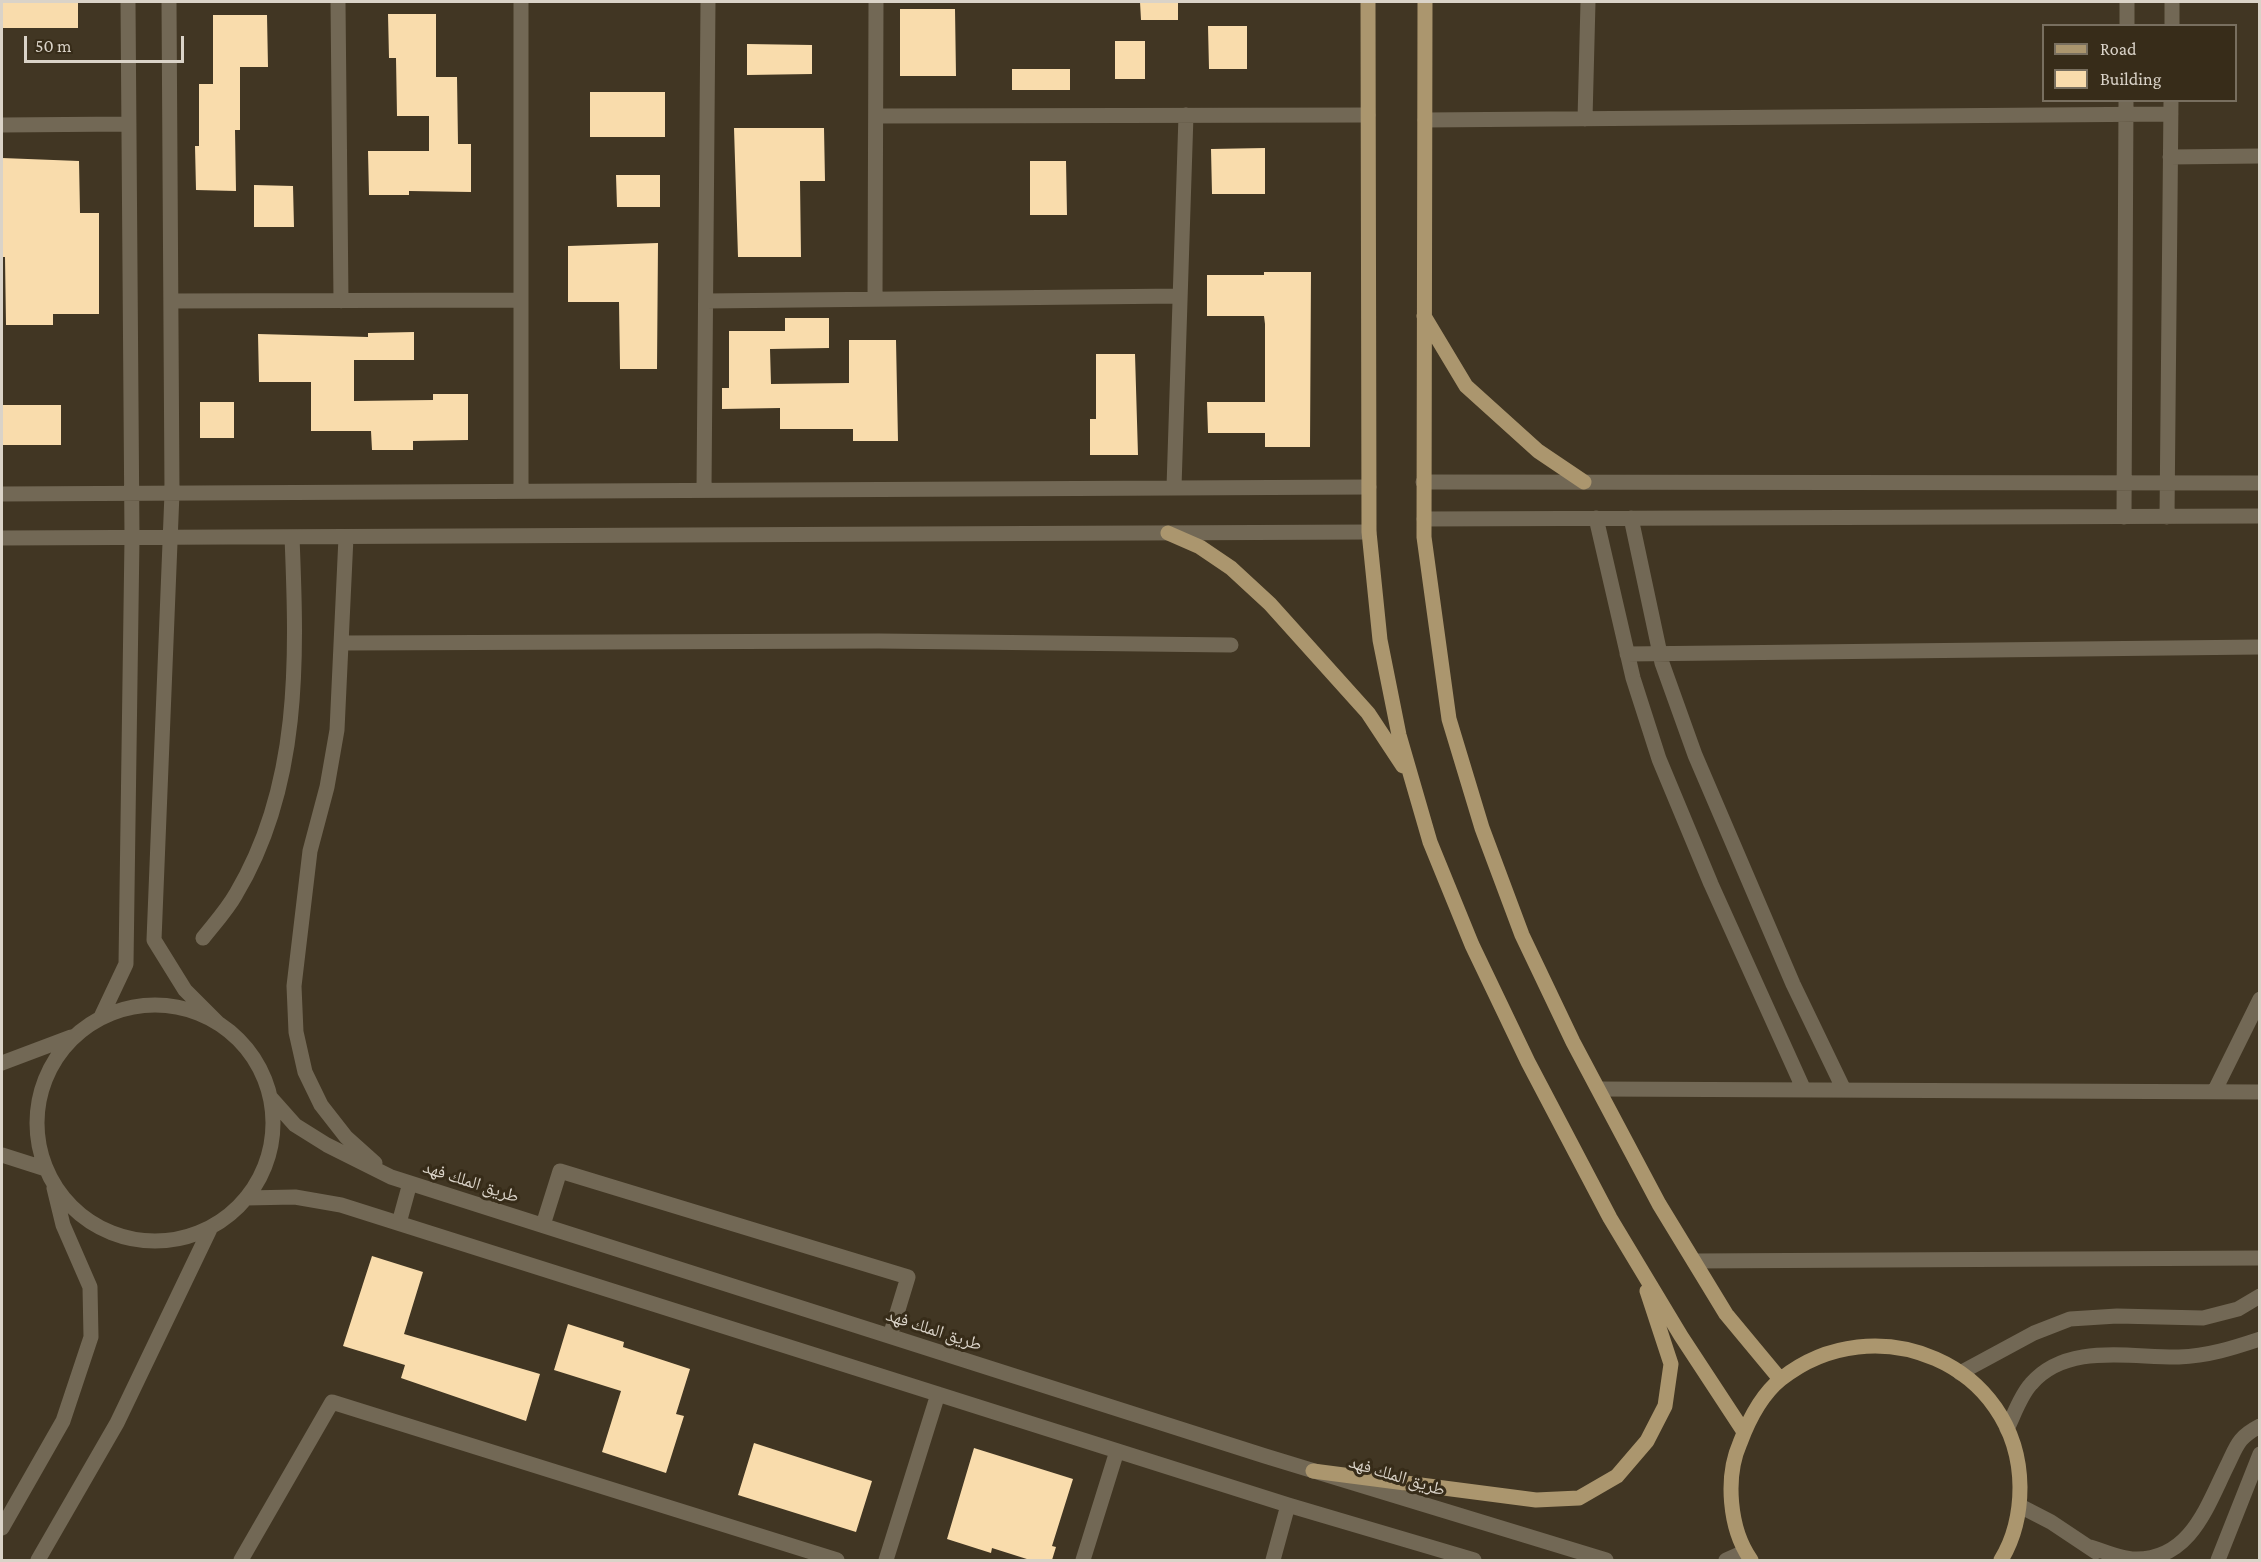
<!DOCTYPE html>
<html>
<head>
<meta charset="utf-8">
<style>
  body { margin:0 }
  #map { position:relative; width:2261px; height:1562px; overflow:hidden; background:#413623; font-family:"Crimson Pro",serif }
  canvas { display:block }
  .frame { position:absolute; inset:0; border:3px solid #dad3c8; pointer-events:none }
  .legend { position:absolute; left:2042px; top:24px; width:195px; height:78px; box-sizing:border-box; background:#372c19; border:2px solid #786f5f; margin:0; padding:8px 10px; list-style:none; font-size:18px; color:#dad3c8 }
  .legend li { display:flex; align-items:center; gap:12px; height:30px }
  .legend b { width:30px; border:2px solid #786f5f }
  .scale { position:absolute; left:24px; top:36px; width:160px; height:27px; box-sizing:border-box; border:3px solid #dad3c8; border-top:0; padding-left:8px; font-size:18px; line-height:21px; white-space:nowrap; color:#dad3c8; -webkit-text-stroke:4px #372c19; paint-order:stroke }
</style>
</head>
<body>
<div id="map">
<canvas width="2261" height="1562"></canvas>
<div class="frame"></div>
<ul class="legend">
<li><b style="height:8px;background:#ab966e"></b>Road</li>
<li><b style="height:16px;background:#f9dcac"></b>Building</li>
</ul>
<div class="scale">50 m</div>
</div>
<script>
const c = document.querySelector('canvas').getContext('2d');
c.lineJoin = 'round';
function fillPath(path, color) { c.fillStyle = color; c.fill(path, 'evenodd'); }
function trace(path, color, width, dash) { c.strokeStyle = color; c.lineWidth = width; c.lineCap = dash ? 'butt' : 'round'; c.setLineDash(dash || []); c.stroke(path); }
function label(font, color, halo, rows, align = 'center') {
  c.font = font + ' "Crimson Pro","Noto Naskh Arabic",serif'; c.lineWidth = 6; c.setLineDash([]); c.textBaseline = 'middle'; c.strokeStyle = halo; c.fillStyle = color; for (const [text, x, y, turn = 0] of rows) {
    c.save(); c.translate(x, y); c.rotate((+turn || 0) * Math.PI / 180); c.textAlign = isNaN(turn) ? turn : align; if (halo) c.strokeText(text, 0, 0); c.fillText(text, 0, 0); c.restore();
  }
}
fillPath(new Path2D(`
  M 2,2 L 78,2 L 78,28 L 2,28 Z
  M 1140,2 L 1178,2 L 1178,20 L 1141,20 Z
  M 900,9 L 955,9 L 956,76 L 900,76 Z
  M 388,14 L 436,14 L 436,77 L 457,77 L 458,144 L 471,144 L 471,192 L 409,191 L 409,195 L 369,195 L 368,151 L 429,151 L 429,116 L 397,116 L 396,58 L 389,58 Z
  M 213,15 L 267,15 L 268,67 L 240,67 L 240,130 L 235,130 L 236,191 L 196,190 L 195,146 L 199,146 L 199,84 L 213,84 Z
  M 1208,26 L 1247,26 L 1247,69 L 1209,69 Z
  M 1115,41 L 1145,41 L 1145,79 L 1115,79 Z
  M 747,44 L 812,45 L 812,74 L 747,75 Z
  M 1012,69 L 1070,69 L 1070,90 L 1012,90 Z
  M 590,92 L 665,92 L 665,137 L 590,137 Z
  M 734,128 L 824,128 L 825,181 L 800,181 L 801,257 L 738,257 Z
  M 1265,148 L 1265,194 L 1212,194 L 1211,149 Z
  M 2,158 L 79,161 L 80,213 L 99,213 L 99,314 L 53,314 L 53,325 L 6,325 L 5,257 L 2,257 Z
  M 1030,161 L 1066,161 L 1067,215 L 1030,215 Z
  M 616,175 L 660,175 L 660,207 L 617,207 Z
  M 254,185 L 293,186 L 294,227 L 254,227 Z
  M 658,243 L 657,369 L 620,369 L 619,302 L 568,302 L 568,246 Z
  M 1264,272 L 1311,272 L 1310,447 L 1265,447 L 1265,433 L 1208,433 L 1207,402 L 1265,402 L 1265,324 L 1264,316 L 1207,316 L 1207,275 L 1264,275 Z
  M 785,318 L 829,318 L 829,348 L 770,349 L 771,384 L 849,383 L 849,340 L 896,340 L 898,441 L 853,441 L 853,429 L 780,429 L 780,408 L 722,409 L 722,388 L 729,388 L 729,331 L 785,331 Z
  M 414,332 L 414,360 L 354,360 L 354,401 L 433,400 L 433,394 L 468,394 L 468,440 L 413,441 L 413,450 L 372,450 L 371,431 L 311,431 L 311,382 L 259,382 L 258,334 L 368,337 L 368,333 Z
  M 1096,354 L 1135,354 L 1138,455 L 1090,455 L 1090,419 L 1096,419 Z
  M 200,402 L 234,402 L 234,438 L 200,438 Z
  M 2,405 L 61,405 L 61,445 L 2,445 Z
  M 372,1256 L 423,1272 L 404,1334 L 540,1374 L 526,1421 L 401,1378 L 405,1365 L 343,1346 Z
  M 568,1324 L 624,1342 L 623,1347 L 690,1369 L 676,1414 L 684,1416 L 666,1473 L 602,1452 L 621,1391 L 554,1370 Z
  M 754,1443 L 872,1481 L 856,1532 L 738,1495 Z
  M 974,1448 L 1073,1479 L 1052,1546 L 1056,1547 L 1052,1560 L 1030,1560 L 992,1548 L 991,1553 L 947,1539 Z`), '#f9dcac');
trace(new Path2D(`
  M 169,2 L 172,493 L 154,940 L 185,990 L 218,1023
  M 338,2 L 341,301
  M 2127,26 L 2127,2
  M 2172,26 L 2172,2
  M 876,116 L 1368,115
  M 1585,119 L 1588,2
  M 1425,120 L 2171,114
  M 2,125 L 129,124
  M 2170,157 L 2260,156
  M 875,299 L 876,2
  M 171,301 L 521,300
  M 706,301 L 1180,296
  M 1423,482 L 2260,483
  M 1174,487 L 1186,115
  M 704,490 L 708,2
  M 521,491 L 521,2
  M 2,494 L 1369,487
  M 2124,517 L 2126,100
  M 2167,517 L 2171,100
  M 1596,518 L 1633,678 L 1659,759 L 1711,884 L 1804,1090
  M 1631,518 L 1662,663 L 1695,755 L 1793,984 L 1844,1090
  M 1424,519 L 2260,516
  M 346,537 L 337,730 L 327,787 L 310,851 L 294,986 L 296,1032 L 305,1072 L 321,1105 L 346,1137 L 375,1163
  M 2,538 L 1369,532
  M 342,643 L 879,641 L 1231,645
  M 1627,654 L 2260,647
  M 203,938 C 214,924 227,910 236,894 C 301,785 297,659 292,537
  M37 1123a118 118 0 1 1 236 0a118 118 0 1 1-236 0Z
  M 101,1017 L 126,964 L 132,538 L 128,2
  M 2,1063 L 71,1037
  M 1599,1089 L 2260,1092
  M 2214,1092 L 2260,999
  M 271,1098 L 295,1125 L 327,1145 L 391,1177 L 1265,1456 L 1606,1560
  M 2,1155 L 46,1169
  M 246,1198 L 295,1197 L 341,1205 L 1288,1505 L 1474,1560
  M 399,1223 L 410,1183
  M 543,1225 L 560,1171 L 908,1277 L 890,1336
  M 1694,1261 L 2260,1258
  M 1960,1373 L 2034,1333 L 2070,1319 L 2117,1316 L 2203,1318 L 2238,1309 L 2260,1296
  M 2007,1429 C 2014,1415 2020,1396 2031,1384 C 2067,1342 2131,1358 2179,1357 C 2208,1356 2233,1348 2260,1339
  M 2020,1506 L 2051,1522 L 2096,1552
  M 2,1528 L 63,1421 L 91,1337 L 90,1287 L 63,1225 L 54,1188
  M 2090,1547 C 2104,1551 2121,1559 2135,1559 C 2189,1560 2206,1509 2226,1468 C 2237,1446 2237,1438 2260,1426
  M 38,1560 L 117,1423 L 211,1227
  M 241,1560 L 332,1402 L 837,1560
  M 886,1560 L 938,1394
  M 1083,1560 L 1117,1451
  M 1273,1560 L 1288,1505
  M 1726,1560 L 1744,1552
  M 2218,1560 L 2260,1454`), '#726855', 15);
trace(new Path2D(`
  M 1368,2 L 1369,532 L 1380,640 L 1399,735 L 1430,842 L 1472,945 L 1528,1062 L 1610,1218 L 1681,1336 L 1744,1432
  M 1425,2 L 1424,537 L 1449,719 L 1482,828 L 1522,935 L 1573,1042 L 1659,1204 L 1726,1314 L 1780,1379
  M 1424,316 L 1466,386 L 1538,451 L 1584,482
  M 1168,533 L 1200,547 L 1231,568 L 1270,604 L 1368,713 L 1403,766
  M 1313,1471 L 1536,1500 L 1579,1498 L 1617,1476 L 1647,1441 L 1665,1406 L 1671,1364 L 1647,1291
  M 1751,1560 C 1729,1529 1725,1477 1740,1443 C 1749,1419 1761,1395 1781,1379 C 1875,1304 2019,1364 2020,1487 C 2020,1514 2015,1537 2001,1560`), '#ab966e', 15);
label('18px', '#dad3c8', '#372c19', [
  ["طريق الملك فهد",471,1182,18],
  ["طريق الملك فهد",934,1330,18],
  ["طريق الملك فهد",1397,1476,17]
]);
</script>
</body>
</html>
